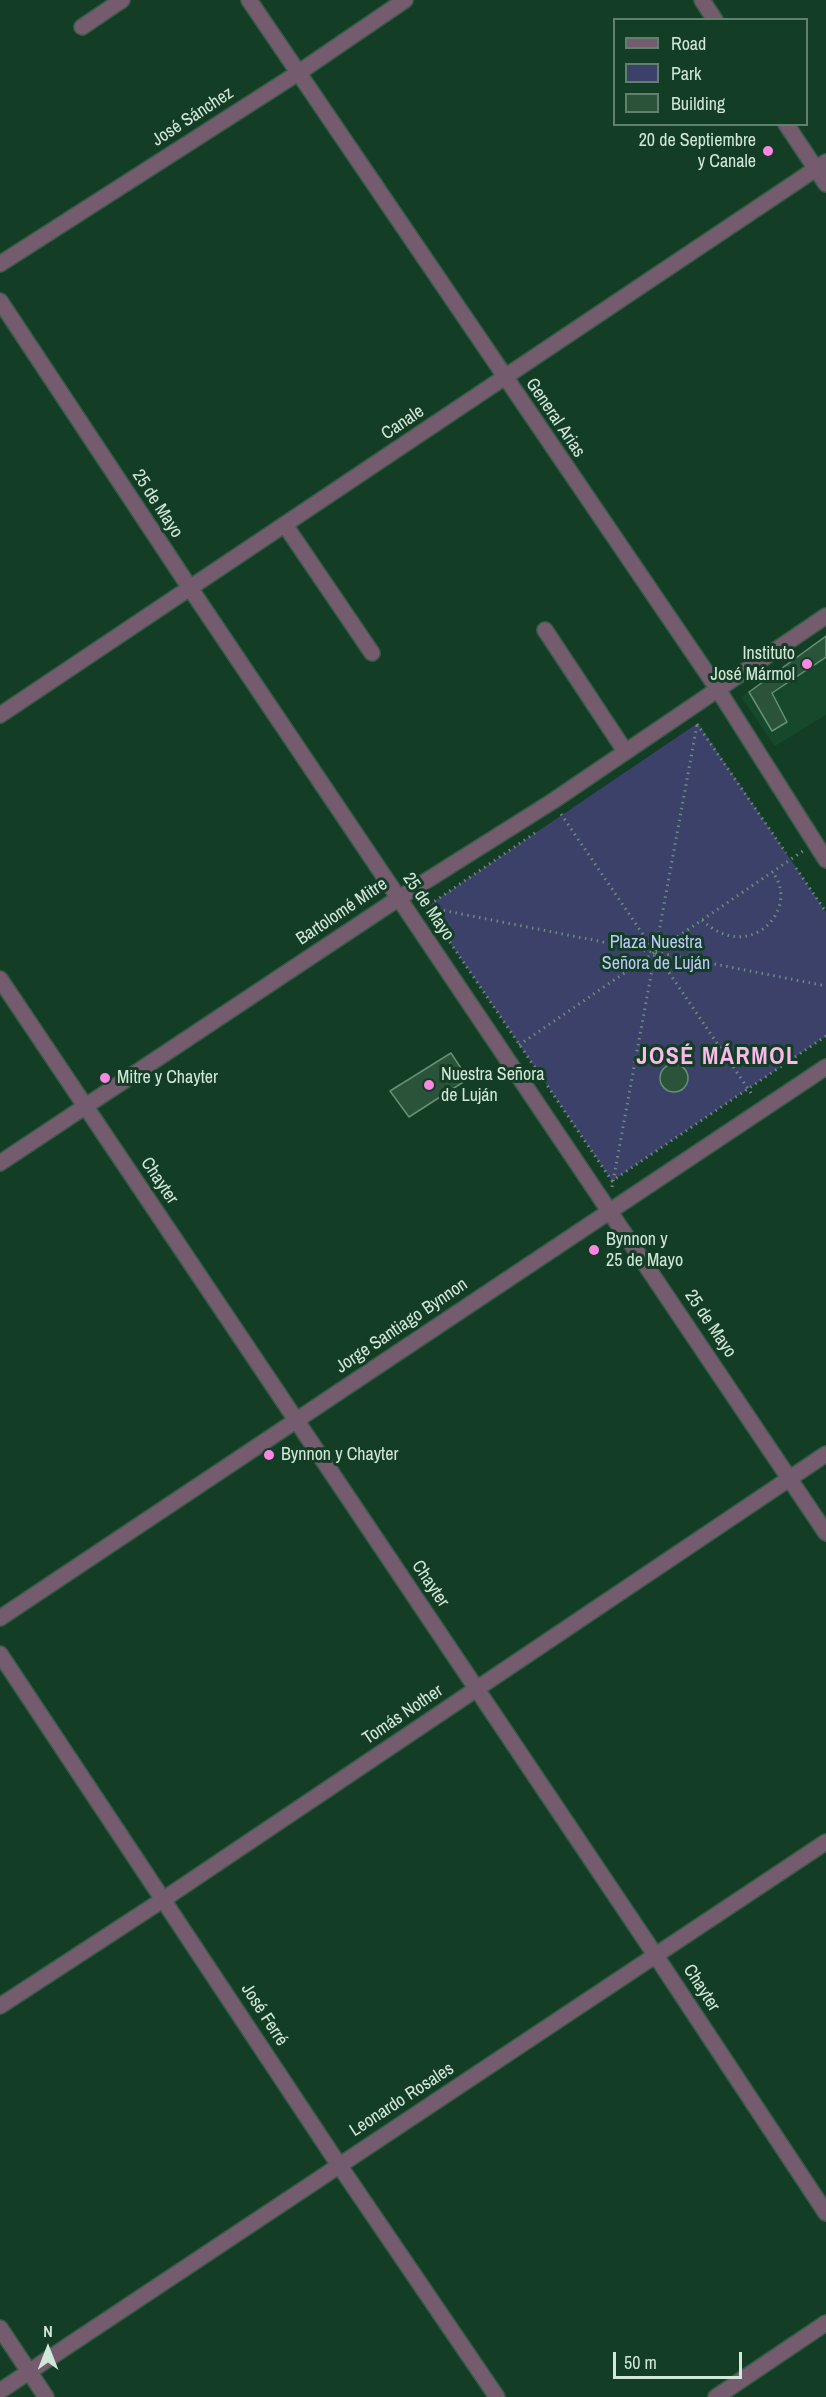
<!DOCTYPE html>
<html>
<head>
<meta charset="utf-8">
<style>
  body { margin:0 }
  #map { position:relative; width:826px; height:2397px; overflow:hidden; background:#143d26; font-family:"Archivo Narrow",sans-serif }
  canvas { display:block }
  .legend { position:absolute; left:613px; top:18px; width:195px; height:108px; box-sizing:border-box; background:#143d26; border:2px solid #60816d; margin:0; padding:8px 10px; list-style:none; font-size:18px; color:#d1e7d8 }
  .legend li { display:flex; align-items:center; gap:12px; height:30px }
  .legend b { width:30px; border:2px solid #60816d }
  .north { position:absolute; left:18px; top:2319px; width:60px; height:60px; -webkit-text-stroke:4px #143d26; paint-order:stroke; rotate:0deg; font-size:16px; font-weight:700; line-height:24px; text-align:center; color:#d1e7d8 }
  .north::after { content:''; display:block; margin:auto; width:21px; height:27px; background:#d1e7d8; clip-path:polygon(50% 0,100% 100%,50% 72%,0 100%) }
  .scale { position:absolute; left:613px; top:2352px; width:129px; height:27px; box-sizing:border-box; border:3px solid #d1e7d8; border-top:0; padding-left:8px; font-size:18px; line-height:21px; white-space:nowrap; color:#d1e7d8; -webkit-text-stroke:4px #143d26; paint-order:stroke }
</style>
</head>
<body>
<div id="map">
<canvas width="826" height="2397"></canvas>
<ul class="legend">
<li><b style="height:8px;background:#745c6e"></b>Road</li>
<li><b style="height:16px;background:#3b4169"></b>Park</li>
<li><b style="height:16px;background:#2a533a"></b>Building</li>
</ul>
<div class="north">N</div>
<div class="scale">50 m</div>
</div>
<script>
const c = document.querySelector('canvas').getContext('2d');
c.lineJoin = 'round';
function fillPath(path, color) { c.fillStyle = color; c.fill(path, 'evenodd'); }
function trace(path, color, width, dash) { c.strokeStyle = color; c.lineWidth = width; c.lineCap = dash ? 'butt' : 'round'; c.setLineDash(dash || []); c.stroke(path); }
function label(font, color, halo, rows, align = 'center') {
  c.font = font + ' "Archivo Narrow",sans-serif'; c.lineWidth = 6; c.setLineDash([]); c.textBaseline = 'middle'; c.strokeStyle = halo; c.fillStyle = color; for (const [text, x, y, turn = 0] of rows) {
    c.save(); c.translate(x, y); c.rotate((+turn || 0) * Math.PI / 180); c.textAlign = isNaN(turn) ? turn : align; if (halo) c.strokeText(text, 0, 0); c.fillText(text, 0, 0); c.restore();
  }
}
fillPath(new Path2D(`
  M 826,636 L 826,715 L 775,746 L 741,697 Z`), '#16482c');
fillPath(new Path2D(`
  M 698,723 L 826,912 L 826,1036 L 612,1181 L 426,907 Z`), '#3b4169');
const building = new Path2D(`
  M 826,636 L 826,657 L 772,693 L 787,722 L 772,731 L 749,692 Z
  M 451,1053 L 468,1079 L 409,1117 L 390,1091 Z
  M660 1078a14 14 0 1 1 28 0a14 14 0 1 1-28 0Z`);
fillPath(building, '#2a533a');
trace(building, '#669074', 1.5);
const minor = new Path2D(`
  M 249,0 L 717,688 L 826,860
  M 702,0 L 715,20
  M 82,27 L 122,0
  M 786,124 L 826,184
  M 0,264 L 298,73 L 405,0
  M 0,301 L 190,588 L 826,1533
  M 285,525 L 372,653
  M 545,630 L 625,751
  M 0,715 L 826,162
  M 0,979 L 656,1956 L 826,2213
  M 0,1163 L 399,898 L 553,801 L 826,616
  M 0,1618 L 826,1067
  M 0,1654 L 339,2165 L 497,2397
  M 0,2006 L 164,1899 L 826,1454
  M 0,2328 L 46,2397
  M 0,2391 L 826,1842
  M 716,2397 L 826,2323`);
trace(minor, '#365c46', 18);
trace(new Path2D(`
  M 697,724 L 786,853
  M 561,814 L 753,1096
  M 535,833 L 426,907 L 612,1181 L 826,1036
  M 796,868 L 826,912
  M 426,907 L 826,986
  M 702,920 C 749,965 801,909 773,873
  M 519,1045 L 803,851
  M 612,1187 L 697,725`), '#6c8c79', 3, [1.5, 4.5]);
trace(minor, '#745c6e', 15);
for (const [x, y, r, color] of [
  [768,151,6,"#fc86e3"],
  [807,664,6,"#fc86e3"],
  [105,1078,6,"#fc86e3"],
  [429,1085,6,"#fc86e3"],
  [594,1250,6,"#fc86e3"],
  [269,1455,6,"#fc86e3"]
]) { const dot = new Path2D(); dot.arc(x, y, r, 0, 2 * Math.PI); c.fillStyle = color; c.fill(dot); trace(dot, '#143d26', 2); }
label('18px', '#d1e7d8', '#143d26', [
  ["José Sánchez",193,117,-33],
  ["General Arias",555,418,56],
  ["Canale",403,423,-34],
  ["25 de Mayo",157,504,57],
  ["25 de Mayo",428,907,56],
  ["Bartolomé Mitre",342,912,-34],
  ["Chayter",159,1181,56],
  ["25 de Mayo",710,1324,56],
  ["Jorge Santiago Bynnon",402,1326,-34],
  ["Chayter",430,1584,56],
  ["Tomás Nother",403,1715,-34],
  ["Chayter",701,1988,57],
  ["José Ferré",264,2015,57],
  ["Leonardo Rosales",402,2100,-33]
]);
label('18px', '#d1e7d8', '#143d26', [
  ["20 de Septiembre",756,141,"right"],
  ["y Canale",756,162,"right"],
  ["Instituto",795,654,"right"],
  ["José Mármol",795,675,"right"],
  ["Nuestra Señora",441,1075],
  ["de Luján",441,1096],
  ["Mitre y Chayter",117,1078],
  ["Bynnon y",606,1240],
  ["25 de Mayo",606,1261],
  ["Bynnon y Chayter",281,1455]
], 'left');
label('18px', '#bec8fc', '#143d26', [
  ["Plaza Nuestra",656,943],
  ["Señora de Luján",656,964]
]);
c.letterSpacing = '1.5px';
label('bold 24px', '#fbb8ea', '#143d26', [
  ["JOSÉ MÁRMOL",718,1058]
]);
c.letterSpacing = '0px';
</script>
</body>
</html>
